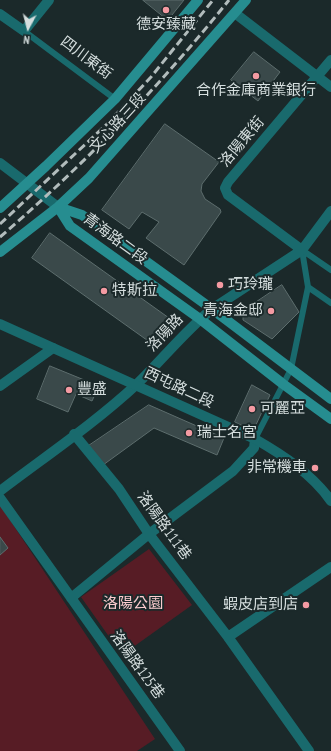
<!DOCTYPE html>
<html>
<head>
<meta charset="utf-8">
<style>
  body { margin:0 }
  #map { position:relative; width:331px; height:751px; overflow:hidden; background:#1b292a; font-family:"PT Sans Narrow",sans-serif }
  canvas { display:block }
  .north { position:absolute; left:8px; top:8px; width:40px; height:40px; -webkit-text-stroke:3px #1b292a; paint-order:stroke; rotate:187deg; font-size:11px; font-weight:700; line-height:16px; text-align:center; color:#d5dede }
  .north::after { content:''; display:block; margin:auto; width:14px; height:18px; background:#d5dede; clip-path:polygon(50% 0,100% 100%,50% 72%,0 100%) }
</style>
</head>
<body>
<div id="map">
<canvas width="331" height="751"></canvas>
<div class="north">N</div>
</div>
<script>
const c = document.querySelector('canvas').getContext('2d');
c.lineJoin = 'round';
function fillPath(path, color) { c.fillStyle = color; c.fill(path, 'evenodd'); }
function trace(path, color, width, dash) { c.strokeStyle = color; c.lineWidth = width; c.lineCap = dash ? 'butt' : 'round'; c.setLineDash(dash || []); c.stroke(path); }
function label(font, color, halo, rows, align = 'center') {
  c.font = font + ' "PT Sans Narrow","Noto Sans TC",sans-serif'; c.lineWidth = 4; c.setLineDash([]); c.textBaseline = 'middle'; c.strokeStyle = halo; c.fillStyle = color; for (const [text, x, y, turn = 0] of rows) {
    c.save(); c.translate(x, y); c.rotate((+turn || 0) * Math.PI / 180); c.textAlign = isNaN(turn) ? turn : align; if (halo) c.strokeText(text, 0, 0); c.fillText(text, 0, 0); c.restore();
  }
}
fillPath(new Path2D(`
  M 0,505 L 155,739 L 137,751 L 0,751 Z
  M 149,549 L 192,605 L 122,655 L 81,597 Z`), '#571c25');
const building = new Path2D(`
  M 143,0 L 184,0 L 168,20 Z
  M 254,52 L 280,72 L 258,101 L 231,80 Z
  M 165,124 L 219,162 L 202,184 L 201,191 L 205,199 L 220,209 L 221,212 L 184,265 L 146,238 L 159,222 L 142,212 L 129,229 L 102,210 Z
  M 50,233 L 176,323 L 158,348 L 32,258 Z
  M 282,285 L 299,312 L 272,339 L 243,320 L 243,311 Z
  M 50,366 L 99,386 L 92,401 L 76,394 L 68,412 L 37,399 Z
  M 252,385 L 270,395 L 253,431 L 235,422 Z
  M 149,405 L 224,438 L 217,455 L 154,428 L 103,465 L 87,447 Z
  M 0,537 L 8,548 L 0,555 Z`);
fillPath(building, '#3a494a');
trace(building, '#5d6d6d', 1);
trace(new Path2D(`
  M 24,31 L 115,99
  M 302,250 L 331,270
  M 308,287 L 331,303
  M 255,439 L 291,369 L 308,287 L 302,250`), '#196a6d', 6);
trace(new Path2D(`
  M 0,14 L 24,31 L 49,0
  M 236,14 L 331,87
  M 302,250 L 228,195 L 225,188 L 228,182 L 331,60
  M 0,386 L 53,348
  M 74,434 L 119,489 L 149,534 L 228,637 L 309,751
  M 0,491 C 46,456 95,423 137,384 C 162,360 185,331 212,309 L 302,250 L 331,211
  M 0,498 L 180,751
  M 71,598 L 149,534 L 233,471 L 254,448 L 255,439
  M 228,637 L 331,567`), '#196a6d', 10);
trace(new Path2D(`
  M 0,163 L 58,207
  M 0,324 L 255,439 C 283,455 312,474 331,501`), '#196a6d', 10);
trace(new Path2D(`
  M 58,207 L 70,226 L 200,319 L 283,384 L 331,419
  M 58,207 L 82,215 L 212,309 L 331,399
  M 0,208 L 46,166 L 115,99 L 198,0
  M 0,252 L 58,207 L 89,178 L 246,0`), '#268d90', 10);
trace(new Path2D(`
  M 0,224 L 107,124 L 151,77 L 213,0
  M 0,237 C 84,165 160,86 229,0`), '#b2bcbc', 3, [8, 4]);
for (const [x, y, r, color] of [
  [166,10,4,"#f49aa2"],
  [256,76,4,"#f49aa2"],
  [220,285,4,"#f49aa2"],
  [104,291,4,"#f49aa2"],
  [271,311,4,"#f49aa2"],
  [69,390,4,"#f49aa2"],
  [252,409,4,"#f49aa2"],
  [189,433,4,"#f49aa2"],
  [315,468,4,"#f49aa2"],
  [306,605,4,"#f49aa2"]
]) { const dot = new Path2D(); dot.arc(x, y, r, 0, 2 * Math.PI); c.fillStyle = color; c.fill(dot); trace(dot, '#1b292a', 1.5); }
label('15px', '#d5dede', '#1b292a', [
  ["德安臻藏",166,25,"center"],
  ["合作金庫商業銀行",256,91,"center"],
  ["巧玲瓏",228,285],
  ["特斯拉",112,291],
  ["青海金邸",263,311,"right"],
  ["豐盛",77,390],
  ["可麗亞",260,409],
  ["瑞士名宮",197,433],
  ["非常機車",307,468,"right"],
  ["蝦皮店到店",298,605,"right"]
], 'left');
label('15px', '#d5dede', '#1b292a', [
  ["四川東街",86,58,37],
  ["文心路三段",118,123,-48],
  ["洛陽東街",242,142,-50],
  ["青海路二段",115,239,36],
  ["洛陽路",165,333,-46],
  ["西屯路二段",179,388,25],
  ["洛陽路111巷",164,526,54],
  ["洛陽路125巷",137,665,54]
]);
label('15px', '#fbcbce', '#1b292a', [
  ["洛陽公園",133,604]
]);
</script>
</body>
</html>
